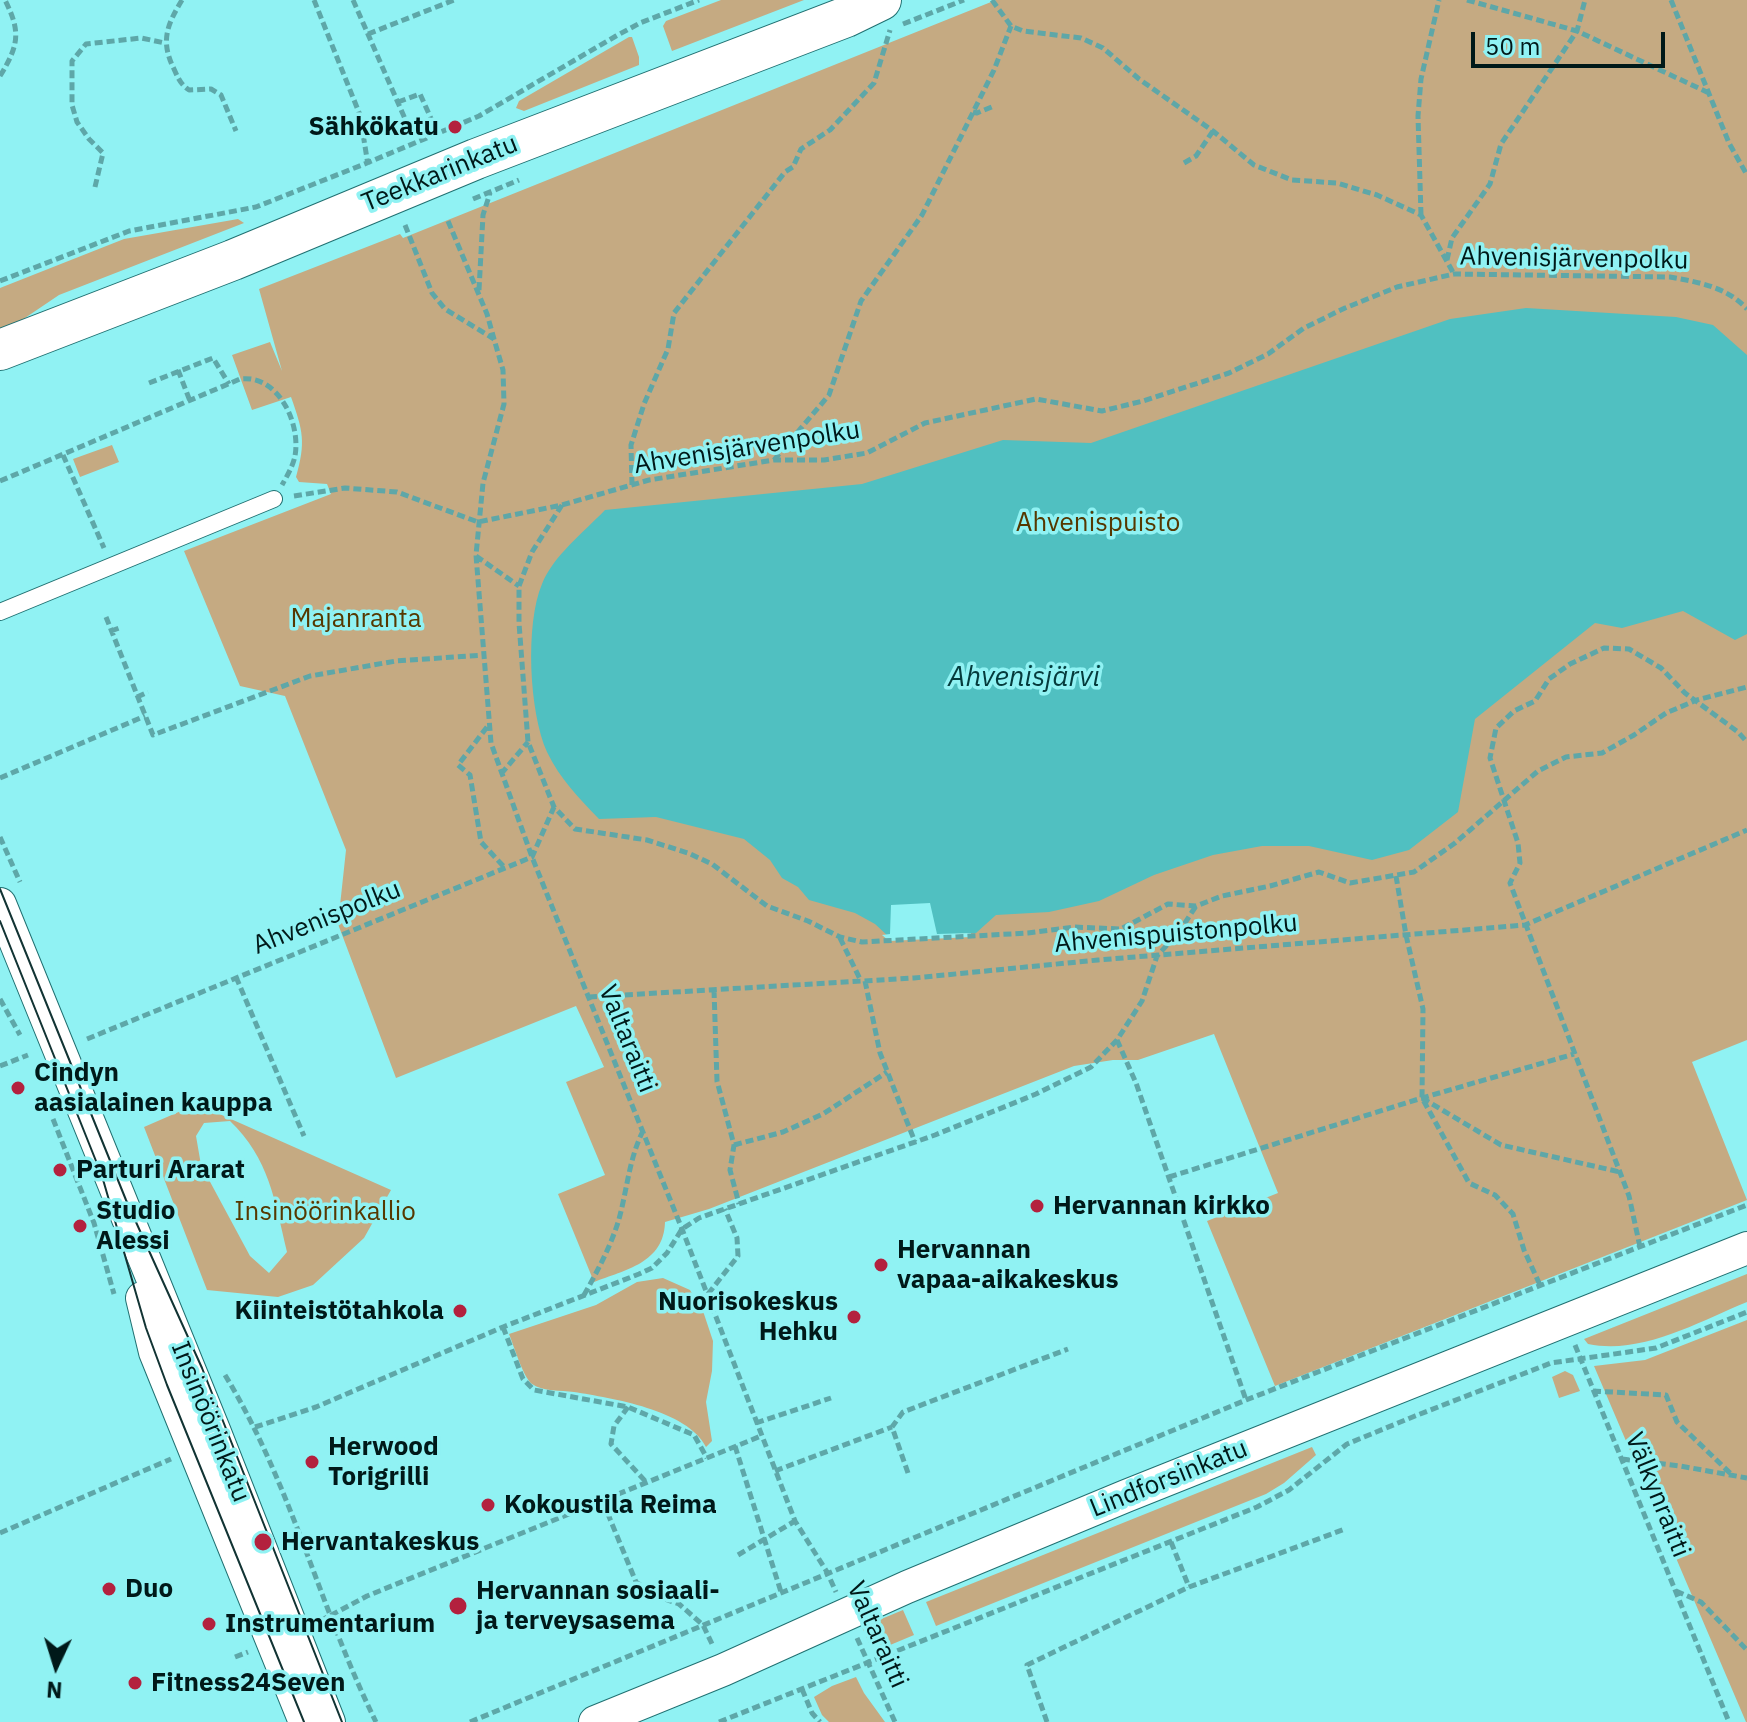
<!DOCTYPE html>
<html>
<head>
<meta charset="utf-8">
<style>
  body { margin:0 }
  #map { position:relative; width:1747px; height:1722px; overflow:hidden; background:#90f2f3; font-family:"IBM Plex Sans",sans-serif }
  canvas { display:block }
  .north { position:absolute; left:16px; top:1626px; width:80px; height:80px; -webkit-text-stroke:6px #90f2f3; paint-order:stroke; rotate:184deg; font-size:22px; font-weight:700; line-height:32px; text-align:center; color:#001919 }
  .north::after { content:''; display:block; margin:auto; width:28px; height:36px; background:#001919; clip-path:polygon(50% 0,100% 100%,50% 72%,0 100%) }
  .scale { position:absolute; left:1471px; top:32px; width:194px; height:36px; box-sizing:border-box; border:4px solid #001919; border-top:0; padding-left:10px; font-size:24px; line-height:28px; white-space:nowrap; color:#001919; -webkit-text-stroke:6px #90f2f3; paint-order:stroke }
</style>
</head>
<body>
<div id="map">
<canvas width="1747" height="1722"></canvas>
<div class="north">N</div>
<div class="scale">50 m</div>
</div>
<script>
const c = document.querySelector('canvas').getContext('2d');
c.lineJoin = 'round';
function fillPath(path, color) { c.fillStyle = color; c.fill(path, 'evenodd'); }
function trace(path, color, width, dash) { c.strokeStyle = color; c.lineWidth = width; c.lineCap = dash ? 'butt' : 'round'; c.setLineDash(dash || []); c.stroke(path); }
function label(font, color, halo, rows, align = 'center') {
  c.font = font + ' "IBM Plex Sans",sans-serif'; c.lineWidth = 7; c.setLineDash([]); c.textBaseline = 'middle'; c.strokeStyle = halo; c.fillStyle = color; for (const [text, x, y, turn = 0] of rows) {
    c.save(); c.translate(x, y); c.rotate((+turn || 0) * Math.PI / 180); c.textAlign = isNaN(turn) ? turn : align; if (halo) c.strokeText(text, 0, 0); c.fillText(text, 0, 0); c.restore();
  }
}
fillPath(new Path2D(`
  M 721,0 L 804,0 L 672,51 L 663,26 L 666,21 Z
  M 996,0 L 1747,0 L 1747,1040 L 1692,1062 L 1747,1200 L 1275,1386 L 1207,1221 L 1278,1193 L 1214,1034 L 1138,1060 L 1113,1060 L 1074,1066 L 709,1209 L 665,1222 C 664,1263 625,1270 594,1282 L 558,1194 L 605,1175 L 566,1082 L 604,1067 L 576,1006 L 396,1078 L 338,924 L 346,850 L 285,696 L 240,686 L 184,551 L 331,494 L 327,484 L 299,482 L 296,477 C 306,442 303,431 291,397 L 252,410 L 232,355 L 270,342 L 282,371 L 259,289 L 400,234 L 403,238 Z
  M 629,37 L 632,37 L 639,57 L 639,65 L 524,111 L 516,108 L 519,101 Z
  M 238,219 L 244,223 L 59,295 L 22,320 L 0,331 L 0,288 L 124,239 Z
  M 112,445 L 119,462 L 80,477 L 73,459 Z
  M 197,1104 L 391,1190 L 364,1238 L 313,1285 L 278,1297 L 207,1290 L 144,1127 ZM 230,1121 C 269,1158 275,1201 287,1252 L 269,1273 L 250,1256 L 201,1165 L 196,1136 L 204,1123 Z
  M 1747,1274 L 1747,1302 C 1698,1322 1642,1355 1588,1344 L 1584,1339 Z
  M 663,1278 L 690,1290 L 704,1314 L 713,1341 L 712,1371 L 706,1402 L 712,1441 L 706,1447 C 688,1410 611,1398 574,1392 C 561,1390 543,1392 532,1384 C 523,1377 514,1346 509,1334 L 596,1305 L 637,1282 Z
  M 1747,1320 L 1747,1722 L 1746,1722 L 1594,1366 L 1645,1360 Z
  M 1565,1371 L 1573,1375 L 1580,1391 L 1559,1398 L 1552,1377 Z
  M 1312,1447 L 1316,1455 L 1284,1483 L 1266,1494 L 936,1626 L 926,1602 Z
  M 903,1610 L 914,1635 L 883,1648 L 869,1643 L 862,1627 Z
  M 856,1677 L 864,1693 L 885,1722 L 829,1722 L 822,1715 L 814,1697 L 832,1686 Z`), '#c5aa82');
fillPath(new Path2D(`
  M 1526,308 L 1676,317 L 1713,325 L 1747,355 L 1747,634 L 1735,640 L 1683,611 L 1622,628 L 1595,623 L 1475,719 L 1458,812 L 1409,850 L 1372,860 L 1309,846 L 1262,846 L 1213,855 L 1154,875 L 1099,901 L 1049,912 L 996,915 L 976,933 L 889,937 L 875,924 L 855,913 L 809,900 L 798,887 L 782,878 L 770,860 L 744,839 L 656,817 L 599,819 C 579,798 560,779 547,752 C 529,712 525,624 542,584 C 553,556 584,532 605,510 L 862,484 L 1003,440 L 1091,443 L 1450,319 Z`), '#50c0c1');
fillPath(new Path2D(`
  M 930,903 L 937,934 L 971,933 L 971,937 L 889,941 L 882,935 L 890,934 L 891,905 Z`), '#90f2f3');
const service = new Path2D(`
  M 0,612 L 274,499`);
const minor = new Path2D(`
  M 0,904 L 214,1430 L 329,1722
  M 142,1298 L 155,1352 L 305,1722
  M 595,1722 L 723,1670 L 907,1587 L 1126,1496 L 1747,1248`);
const tertiary = new Path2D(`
  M 0,350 L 233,260 L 476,159 L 846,17 L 881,0`);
trace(service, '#207071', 18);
trace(minor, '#207071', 34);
trace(tertiary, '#207071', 42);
trace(new Path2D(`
  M 182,0 C 167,25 160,41 174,69 C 178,78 181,85 189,90 L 211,89 L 221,95 L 236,131
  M 314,0 L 360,115 L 368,165
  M 353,0 L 406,121
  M 992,0 L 1011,26 L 1023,31 L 1081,38 L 1103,48 L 1139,79 L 1213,131 L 1254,165 L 1292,180 L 1337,183 L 1377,195 L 1421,215 L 1454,274
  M 1467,0 L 1577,31 L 1709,93
  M 1671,0 L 1729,143 L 1747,175
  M 903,24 L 964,0
  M 368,34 L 454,0
  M 0,76 C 19,45 21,32 5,0
  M 398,102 L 420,94 L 438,134
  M 973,112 L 977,113 L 994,106
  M 1184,163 L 1196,156 L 1213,131
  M 95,187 L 103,153 L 89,139 L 77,122 L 72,105 L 72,61 L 86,44 L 141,38 L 165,43
  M 473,199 L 519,180
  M 1421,215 L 1418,116 L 1421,79 L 1439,0
  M 448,221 L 487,314 L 494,339
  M 405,225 L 432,293 L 445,309 L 494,339 L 503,370 L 504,404 L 483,483 L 476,555 L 491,743 L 532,857 L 682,1229 L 795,1521 L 827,1572 L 836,1592
  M 1447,260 L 1452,238 L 1490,184 L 1501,144 L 1577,31 L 1585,0
  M 0,281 L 129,231 L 256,207 L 367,163 L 479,116 L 616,36 L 640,23 L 699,0
  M 479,290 L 483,215 L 490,193
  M 178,370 L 190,401
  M 149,383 L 213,358 L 229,384
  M 63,455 L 104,548
  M 774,460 L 829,395 L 861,301 L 922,215 L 994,70 L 1011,26
  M 0,481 L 240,379 C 278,374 301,423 295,456 C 293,466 287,476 282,485
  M 632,485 L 631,445 L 644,404 L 668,349 L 674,313 L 785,172 L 793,167 L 801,149 L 830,130 L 874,83 L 890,30
  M 294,496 L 345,488 L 397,492 L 478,522 L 562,505 L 649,480 L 774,460 L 824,460 L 867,453 L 925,423 L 1036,399 L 1102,411 L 1143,401 L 1229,373 L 1268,354 L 1304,328 L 1345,308 L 1397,287 L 1454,274 L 1670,277 C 1698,282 1727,287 1747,309
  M 562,505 L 532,552 L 519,586 L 519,623 L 528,742 L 554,807 L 575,829 L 647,840 L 688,853 L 712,864 L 767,906 L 808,921 L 840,937 L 862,942 L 1028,933 L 1074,927 L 1121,929 L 1168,904 L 1196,906 L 1222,896 L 1270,886 L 1319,872 L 1350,883 L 1414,872 L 1455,843 L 1538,771 L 1566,757 L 1602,753 L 1634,735 L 1666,713 L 1697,700 L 1747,687
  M 476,556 L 519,586
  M 106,617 L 153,735 L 310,676 L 396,661 L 484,655
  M 111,631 L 122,627
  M 137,697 L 148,692
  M 487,727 L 458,765 L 470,775 L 481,842 L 505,868
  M 501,774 L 528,742
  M 0,778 L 145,716
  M 0,837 L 20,882
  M 1396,876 L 1406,935 L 1423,1009 L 1422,1098 L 1469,1183 L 1495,1195 L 1513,1214 L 1524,1250 L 1540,1285
  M 840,938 L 861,981
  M 236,977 L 304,1136
  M 865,981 L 880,1053 L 915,1142
  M 714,990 L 717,1081 L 734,1145 L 730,1170 L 739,1204
  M 589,997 L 914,978 L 1098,960 L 1525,925 L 1747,830
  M 0,999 L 20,1035
  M 87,1039 L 532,857 L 554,807
  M 1117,1040 L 1136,1083 L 1246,1400
  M 0,1066 L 28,1055
  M 1422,1098 L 1501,1145 L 1620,1172
  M 53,1119 L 94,1223 L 114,1294
  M 734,1145 L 783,1132 L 823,1114 L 887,1072
  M 1169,1177 L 1422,1098 L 1574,1054
  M 1640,1247 L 1629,1196 L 1510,883 L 1520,863 L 1518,843 L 1490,758 L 1496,728 L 1514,711 L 1535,701 L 1549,679 L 1570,664 L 1604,648 L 1629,649 L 1661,668 L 1685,693 L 1738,732 L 1747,742
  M 708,1294 L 738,1256 L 737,1238 L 725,1209
  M 584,1295 C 597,1272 611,1246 619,1219 C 627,1190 629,1160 642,1133
  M 503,1327 L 523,1379 L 534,1390 L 628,1407 L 694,1435 L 707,1458
  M 1575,1345 L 1729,1722
  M 225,1375 C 291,1483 320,1609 376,1722
  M 1593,1391 L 1666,1395 L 1677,1422 L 1731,1474
  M 628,1407 L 614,1426 L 611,1444 L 647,1483
  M 756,1423 L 831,1398
  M 255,1427 L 316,1407 L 503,1327 L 639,1274 L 652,1268 L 667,1253 L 682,1229 L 699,1218 L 935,1135 L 1036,1094 L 1091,1067 L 1117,1040 L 1142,1001 L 1157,956 L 1179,932 L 1196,906
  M 735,1446 L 781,1592
  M 1622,1459 L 1680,1466 L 1747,1478
  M 775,1471 L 892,1427
  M 908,1473 L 892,1427 L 903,1412 L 1068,1349
  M 603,1502 L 636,1582 L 656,1596 L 679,1604 L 703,1625 L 713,1646
  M 0,1533 L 171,1459
  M 1171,1542 L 1189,1587
  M 738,1555 L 795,1521
  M 1676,1591 L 1701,1602 L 1747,1650
  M 320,1621 L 367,1596 L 761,1436
  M 857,1638 L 895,1722
  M 235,1657 L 248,1652
  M 802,1689 L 812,1713 L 820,1722
  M 470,1722 L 1246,1400 L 1747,1205
  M 719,1722 L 1257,1507 L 1289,1490 L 1347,1444 L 1415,1416 L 1551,1363 L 1656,1348 L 1747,1312
  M 1047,1722 L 1027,1665 L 1189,1587 L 1345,1529`), '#5ea7a8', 5, [8, 4]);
trace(service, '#fff', 16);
trace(minor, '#fff', 32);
trace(tertiary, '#fff', 40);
trace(new Path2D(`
  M 0,889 L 126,1200 L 202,1368 L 342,1722
  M 0,921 L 102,1176 L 146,1328 L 167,1385 L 304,1722`), '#123434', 2);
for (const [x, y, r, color] of [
  [455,127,8,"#b3213e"],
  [18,1088,8,"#b3213e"],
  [60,1170,8,"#b3213e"],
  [1037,1206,8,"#b3213e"],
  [80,1226,8,"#b3213e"],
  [881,1265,8,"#b3213e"],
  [460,1311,8,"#b3213e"],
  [854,1317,8,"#b3213e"],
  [312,1462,8,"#b3213e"],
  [488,1505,8,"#b3213e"],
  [263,1542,10,"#b3213e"],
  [109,1589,8,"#b3213e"],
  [458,1606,10,"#b3213e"],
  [209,1624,8,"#b3213e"],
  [135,1683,8,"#b3213e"]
]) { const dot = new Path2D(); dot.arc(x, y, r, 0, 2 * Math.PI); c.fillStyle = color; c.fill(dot); trace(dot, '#90f2f3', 3); }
label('bold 26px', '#001919', '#90f2f3', [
  ["Sähkökatu",439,127,"right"],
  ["Cindyn",34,1073],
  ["aasialainen kauppa",34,1103],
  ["Parturi Ararat",76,1170],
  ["Hervannan kirkko",1053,1206],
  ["Studio",96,1211],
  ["Alessi",96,1241],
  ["Hervannan",897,1250],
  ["vapaa-aikakeskus",897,1280],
  ["Nuorisokeskus",838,1302,"right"],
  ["Hehku",838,1332,"right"],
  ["Kiinteistötahkola",444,1311,"right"],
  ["Herwood",328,1447],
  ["Torigrilli",328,1477],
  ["Kokoustila Reima",504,1505],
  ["Hervantakeskus",281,1542],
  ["Duo",125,1589],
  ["Hervannan sosiaali-",476,1591],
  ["ja terveysasema",476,1621],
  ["Instrumentarium",225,1624],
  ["Fitness24Seven",151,1683]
], 'left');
label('26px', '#001919', '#90f2f3', [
  ["Teekkarinkatu",440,174,-22],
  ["Ahvenisjärvenpolku",1574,259,1],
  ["Ahvenisjärvenpolku",747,448,-9],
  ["Ahvenispolku",327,918,-22],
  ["Ahvenispuistonpolku",1176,934,-5],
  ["Valtaraitti",627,1039,68],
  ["Insinöörinkatu",210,1422,68],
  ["Lindforsinkatu",1169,1479,-22],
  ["Välkynraitti",1657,1495,68],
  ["Valtaraitti",877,1635,66]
]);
label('26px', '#563800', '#90f2f3', [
  ["Ahvenispuisto",1098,523],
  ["Majanranta",356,619],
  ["Insinöörinkallio",325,1212]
]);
label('italic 28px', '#053b3c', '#90f2f3', [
  ["Ahvenisjärvi",1024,678]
]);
</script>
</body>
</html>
